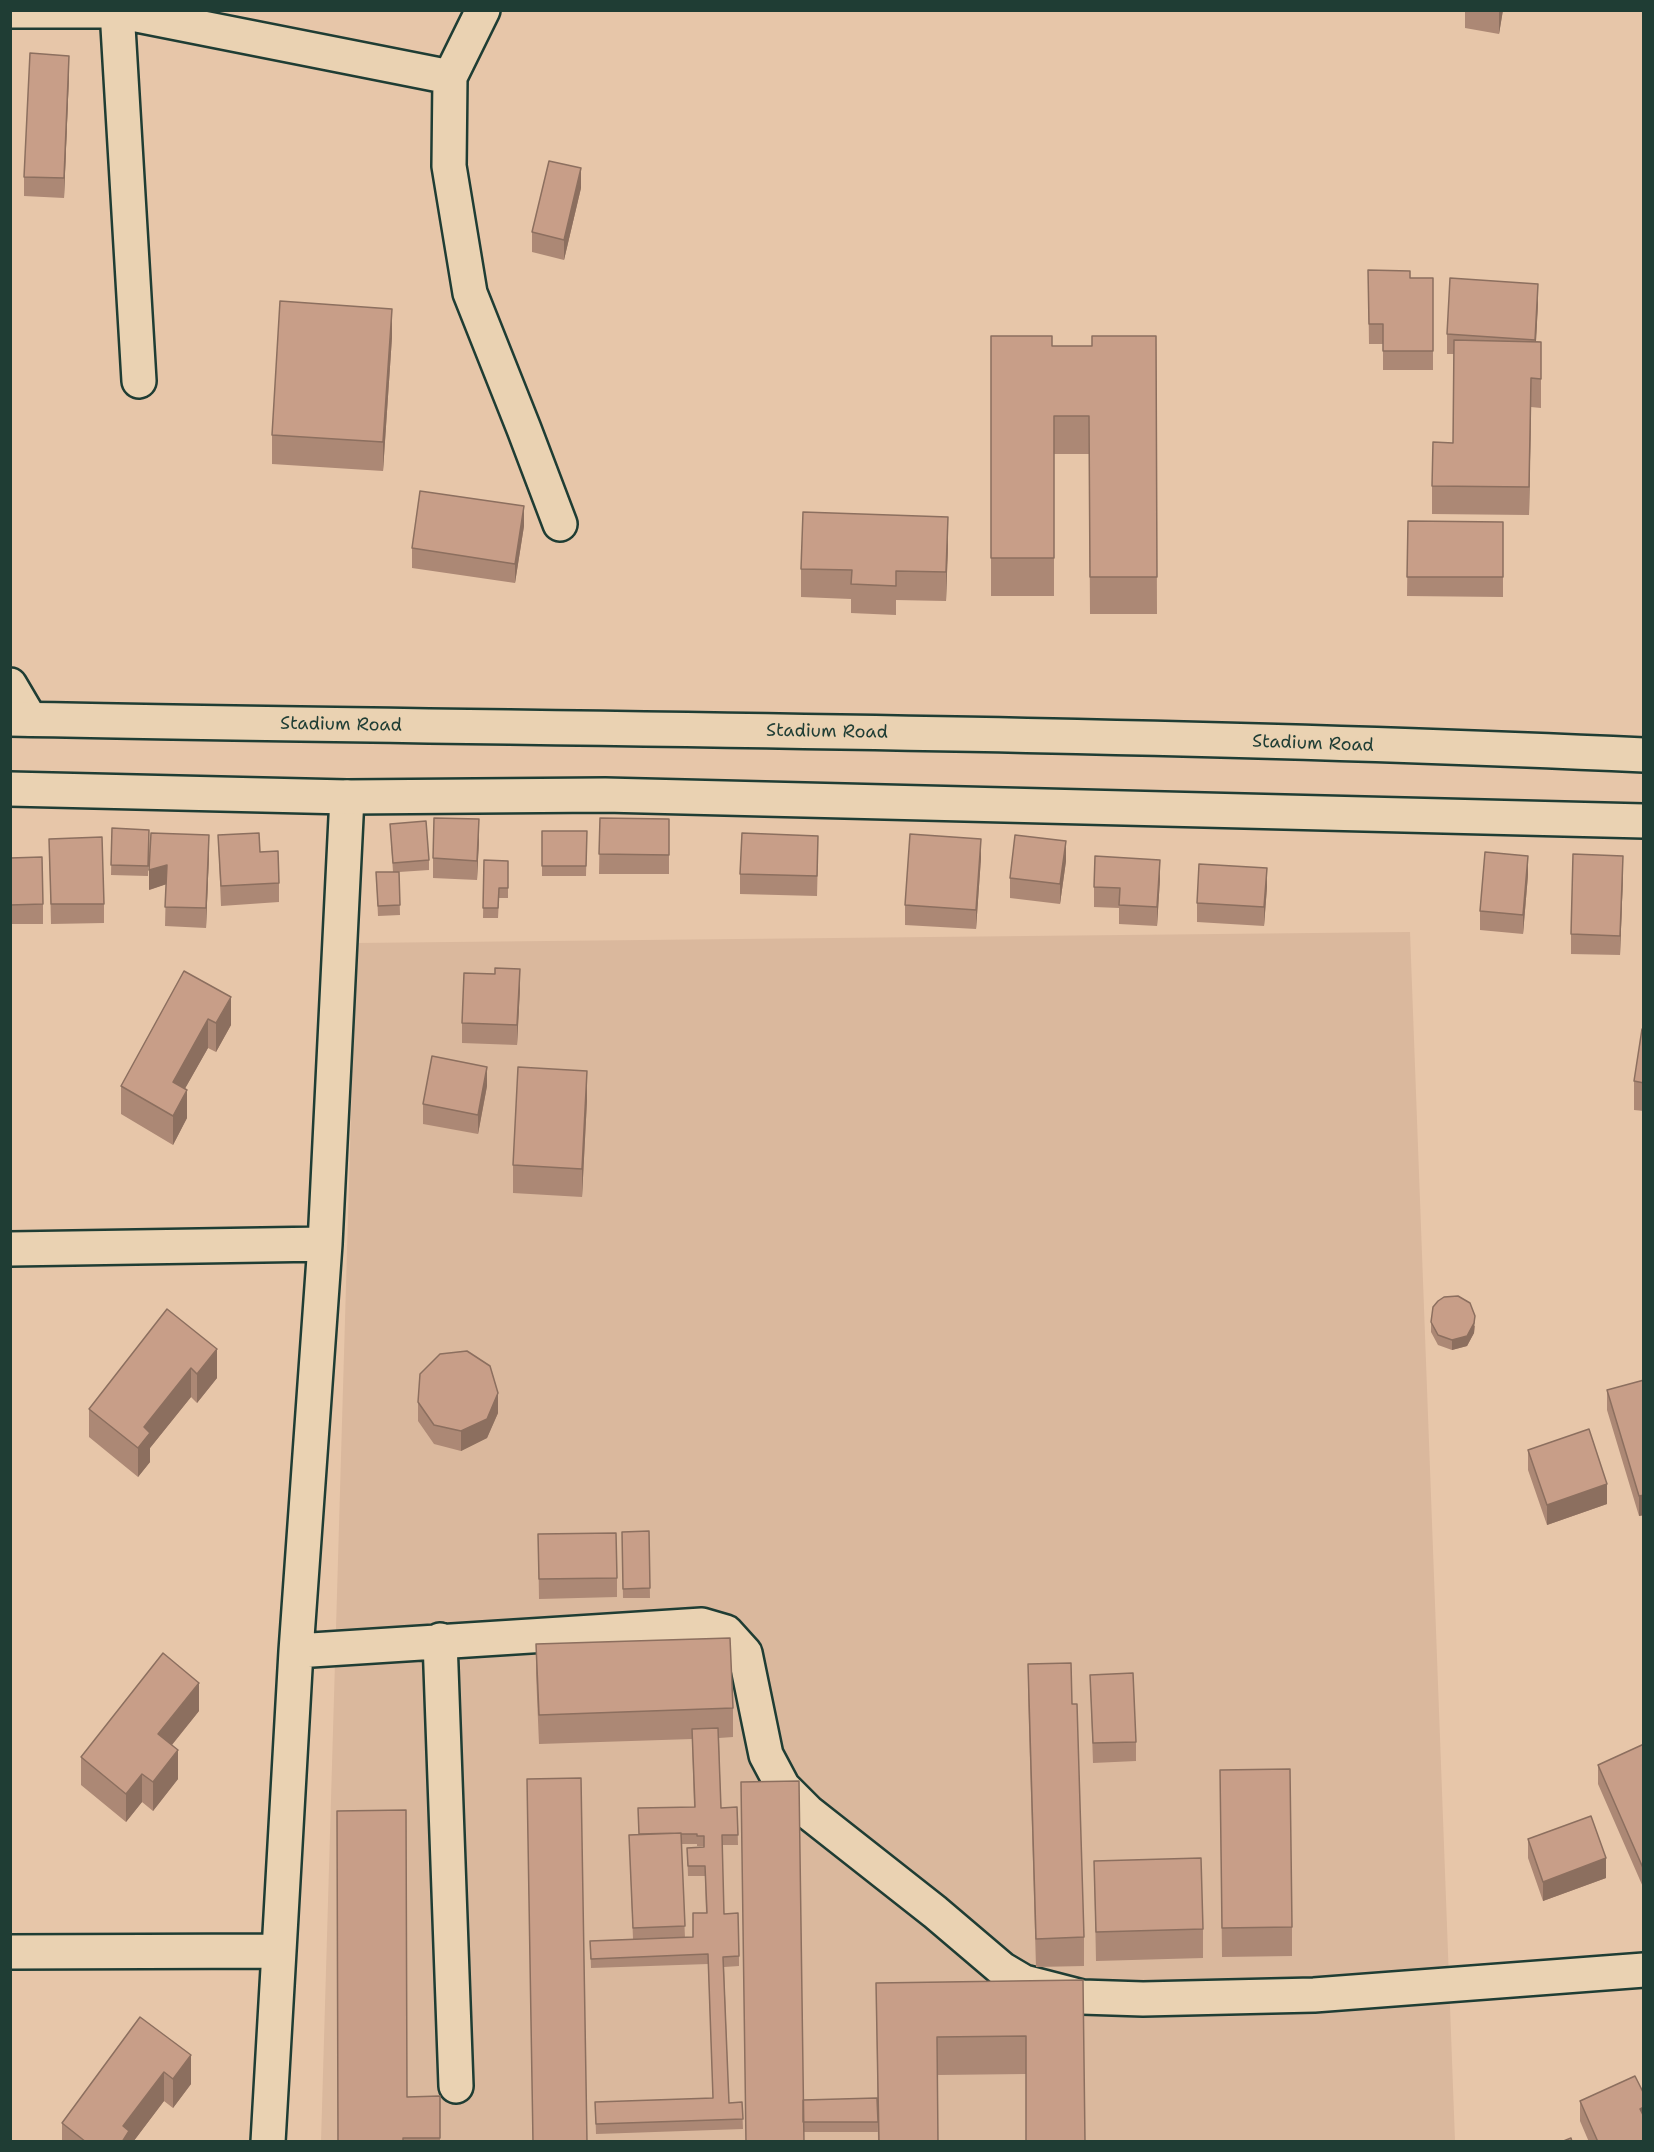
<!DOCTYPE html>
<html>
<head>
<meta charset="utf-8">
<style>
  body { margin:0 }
  #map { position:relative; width:1654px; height:2152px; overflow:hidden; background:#e7c6a9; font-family:"Shantell Sans",sans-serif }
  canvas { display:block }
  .frame { position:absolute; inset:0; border:12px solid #1f3d34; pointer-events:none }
</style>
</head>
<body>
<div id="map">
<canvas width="1654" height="2152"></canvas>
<div class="frame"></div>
</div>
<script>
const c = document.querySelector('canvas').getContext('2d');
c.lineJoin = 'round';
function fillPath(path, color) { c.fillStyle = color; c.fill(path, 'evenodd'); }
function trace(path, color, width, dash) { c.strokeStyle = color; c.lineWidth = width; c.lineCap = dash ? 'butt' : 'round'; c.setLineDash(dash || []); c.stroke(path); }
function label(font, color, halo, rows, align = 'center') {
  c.font = font + ' "Shantell Sans",sans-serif'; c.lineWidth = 4.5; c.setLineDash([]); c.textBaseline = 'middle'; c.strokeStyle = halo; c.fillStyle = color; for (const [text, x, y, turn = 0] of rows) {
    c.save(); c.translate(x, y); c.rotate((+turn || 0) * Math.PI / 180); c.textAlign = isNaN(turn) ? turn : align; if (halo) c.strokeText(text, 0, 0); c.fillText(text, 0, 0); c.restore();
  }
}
fillPath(new Path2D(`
  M 1410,932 L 1455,2141 L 321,2142 L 356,943 Z`), '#dab89d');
const minor = new Path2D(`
  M 117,10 L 139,381
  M 483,10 L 450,77 L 449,166 L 470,293 L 524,429 L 560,524
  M 10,11 L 117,11 L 450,77
  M 10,685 L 30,719
  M 10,1249 L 325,1244
  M 440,1640 L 456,2086
  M 296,1651 L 702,1625 L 726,1632 L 745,1653 L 766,1755 L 783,1787 L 808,1812 L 935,1912 L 1002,1969 L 1024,1982 L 1082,1997 L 1143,1999 L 1314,1995 L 1644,1970
  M 10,1952 L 279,1951 L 296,1651 L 325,1244 L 347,797
  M 268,2142 L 279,1951`);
const major = new Path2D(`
  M 10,719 C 555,730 1100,730 1644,755
  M 10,789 L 347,797 L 605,795 L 1644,821`);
trace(minor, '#1f3d34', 38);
trace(major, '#1f3d34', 38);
trace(minor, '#ead2b2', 33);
trace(major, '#ead2b2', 33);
fillPath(new Path2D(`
  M 1465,10 L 1503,10 L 1499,34 L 1465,28 Z
  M 69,75 L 64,198 L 24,196 L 24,177 Z
  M 581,188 L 564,260 L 532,252 L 532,232 Z
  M 1368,270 L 1410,278 L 1433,278 L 1433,370 L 1383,370 L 1383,344 L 1369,344 Z
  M 1538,303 L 1536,341 L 1541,342 L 1541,408 L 1531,407 L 1529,515 L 1432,514 L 1432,486 L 1453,443 L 1454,354 L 1447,354 L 1447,334 Z
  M 991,336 L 1052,346 L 1092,346 L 1156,336 L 1157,614 L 1090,614 L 1089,454 L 1054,454 L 1054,596 L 991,596 Z
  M 392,337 L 383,471 L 272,464 L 272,435 Z
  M 1408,521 L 1503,522 L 1503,597 L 1407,596 Z
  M 524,526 L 515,583 L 412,568 L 412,548 Z
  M 948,545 L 946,601 L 896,600 L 896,615 L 851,613 L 851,599 L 801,597 L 801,569 Z
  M 600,818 L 669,819 L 669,874 L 599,874 Z
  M 390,824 L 429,860 L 429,870 L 399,872 L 400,915 L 378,916 L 376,872 L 393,872 Z
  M 112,828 L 149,830 L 148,876 L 111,875 Z
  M 542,831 L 587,831 L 586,876 L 542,876 Z
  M 218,835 L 260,852 L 279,883 L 279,902 L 221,906 Z
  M 49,839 L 104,904 L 104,923 L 51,924 Z
  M 479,839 L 477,880 L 433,878 L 433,858 Z
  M 209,854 L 206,928 L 165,926 L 166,884 L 149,890 Z
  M 818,855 L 817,896 L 740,894 L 740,874 Z
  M 10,858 L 43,904 L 43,924 L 10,924 Z
  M 981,858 L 976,929 L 905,925 L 905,905 Z
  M 484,860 L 508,861 L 508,898 L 499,898 L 498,918 L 483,918 Z
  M 1066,861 L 1060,904 L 1010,898 L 1010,878 Z
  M 1528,875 L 1523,934 L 1480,930 L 1480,911 Z
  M 1623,875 L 1620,955 L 1571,954 L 1571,934 Z
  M 1160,879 L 1157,926 L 1119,924 L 1119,908 L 1094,907 L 1094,887 Z
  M 1267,887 L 1264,926 L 1197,922 L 1197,903 Z
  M 184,971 L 231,1025 L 216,1052 L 208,1048 L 185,1088 L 187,1118 L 173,1145 L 121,1114 L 121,1086 Z
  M 520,988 L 517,1045 L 462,1043 L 462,1023 Z
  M 1644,1029 L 1644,1111 L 1634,1110 L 1634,1081 Z
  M 487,1086 L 478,1134 L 423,1124 L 423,1104 Z
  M 587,1100 L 582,1197 L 513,1193 L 513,1165 Z
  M 167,1309 L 217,1378 L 197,1403 L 191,1397 L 150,1448 L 150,1462 L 138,1477 L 89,1437 L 89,1409 Z
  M 1431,1322 L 1475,1326 L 1474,1333 L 1467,1346 L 1452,1350 L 1438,1345 L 1431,1332 Z
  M 1644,1380 L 1644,1515 L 1639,1516 L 1607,1410 L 1607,1390 Z
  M 418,1402 L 498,1413 L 487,1438 L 461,1451 L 434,1444 L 418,1421 Z
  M 1528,1450 L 1607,1504 L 1547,1525 L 1528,1470 Z
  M 649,1531 L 650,1598 L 623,1598 L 622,1532 Z
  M 538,1534 L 617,1578 L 617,1597 L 539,1599 Z
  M 536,1644 L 733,1708 L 733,1737 L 719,1738 L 721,1808 L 737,1807 L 738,1845 L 722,1845 L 724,1914 L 739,1956 L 739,1966 L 724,1967 L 729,2103 L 742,2102 L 743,2129 L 596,2134 L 595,2102 L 713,2098 L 708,1964 L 591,1968 L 590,1941 L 633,1939 L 629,1835 L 638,1834 L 694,1807 L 692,1739 L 539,1744 L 536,1673 ZM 681,1844 L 697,1844 L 697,1846 L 704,1846 L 704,1847 L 687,1848 L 688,1876 L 705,1876 L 706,1913 L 693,1937 L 685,1938 Z
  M 1028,1664 L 1072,1704 L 1084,1937 L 1084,1966 L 1036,1967 L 1028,1693 Z
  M 1090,1675 L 1136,1742 L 1136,1761 L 1093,1763 Z
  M 199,1711 L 172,1745 L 178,1779 L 153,1811 L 142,1802 L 126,1822 L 81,1785 L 81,1757 Z
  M 1644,1744 L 1643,1887 L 1598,1784 L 1598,1765 Z
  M 1220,1770 L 1292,1927 L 1292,1956 L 1222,1957 Z
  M 527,1779 L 587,2142 L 533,2142 Z
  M 741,1782 L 803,2100 L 877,2098 L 878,2132 L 804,2132 L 804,2142 L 746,2142 Z
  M 1528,1839 L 1606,1878 L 1543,1901 L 1528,1858 Z
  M 1094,1861 L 1203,1929 L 1203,1958 L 1096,1961 Z
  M 1083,1980 L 1026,2074 L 937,2075 L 938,2142 L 878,2142 L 876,1983 Z
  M 140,2017 L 191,2084 L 173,2108 L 164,2101 L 133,2142 L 62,2142 L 62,2123 Z
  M 440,2096 L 440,2142 L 338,2142 L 407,2097 Z
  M 1580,2101 L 1644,2142 L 1589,2142 L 1580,2121 Z`), '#ac8875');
fillPath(new Path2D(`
  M 1499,10 L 1503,10 L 1499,34 Z
  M 69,56 L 69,75 L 64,198 L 64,178 Z
  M 581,168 L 581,188 L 564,260 L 564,240 Z
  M 1538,284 L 1538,303 L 1535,360 L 1535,340 Z
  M 392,309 L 392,337 L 383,471 L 383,442 Z
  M 1531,378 L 1531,407 L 1529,515 L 1529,487 Z
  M 524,506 L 524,526 L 515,583 L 515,564 Z
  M 948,517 L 948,545 L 946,601 L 946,572 Z
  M 479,819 L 479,839 L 477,880 L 477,861 Z
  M 209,835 L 209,854 L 206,928 L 206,908 Z
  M 981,839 L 981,858 L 976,929 L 976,910 Z
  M 1066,841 L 1066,861 L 1060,904 L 1060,884 Z
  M 1528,856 L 1528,875 L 1523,934 L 1523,915 Z
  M 1623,856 L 1623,875 L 1620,955 L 1620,936 Z
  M 1160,860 L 1160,879 L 1157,926 L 1157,907 Z
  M 167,865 L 167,884 L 149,890 L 149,870 Z
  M 1267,868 L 1267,887 L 1264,926 L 1264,907 Z
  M 520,969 L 520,988 L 517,1045 L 517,1025 Z
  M 231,997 L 231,1025 L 216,1052 L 216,1023 Z
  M 208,1019 L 208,1048 L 173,1110 L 173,1082 Z
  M 487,1067 L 487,1086 L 478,1134 L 478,1115 Z
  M 587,1071 L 587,1100 L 582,1197 L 582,1169 Z
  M 187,1090 L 187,1118 L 173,1145 L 173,1116 Z
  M 1475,1316 L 1474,1333 L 1467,1346 L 1452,1350 L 1452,1340 Z
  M 217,1349 L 217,1378 L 197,1403 L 197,1374 Z
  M 191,1368 L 191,1397 L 150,1448 L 150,1462 L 138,1477 L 138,1448 L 144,1427 Z
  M 498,1393 L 498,1413 L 487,1438 L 461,1451 L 461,1431 Z
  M 1607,1484 L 1607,1504 L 1547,1525 L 1547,1505 Z
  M 1644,1495 L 1644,1515 L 1639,1516 L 1639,1496 Z
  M 199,1683 L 199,1711 L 158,1762 L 158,1734 Z
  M 178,1750 L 178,1779 L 153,1811 L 153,1782 Z
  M 142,1774 L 142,1802 L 126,1822 L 126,1794 Z
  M 1606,1858 L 1606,1878 L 1543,1901 L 1543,1882 Z
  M 1644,1867 L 1644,1887 L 1643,1887 L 1643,1868 Z
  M 191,2055 L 191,2084 L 173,2108 L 173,2079 Z
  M 164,2072 L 164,2101 L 133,2142 L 122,2142 L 123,2126 Z
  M 1644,2107 L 1644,2127 L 1640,2109 Z`), '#8c6f5f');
const building = new Path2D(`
  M 30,53 L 69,56 L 64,178 L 24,177 Z
  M 549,161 L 581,168 L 564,240 L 532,232 Z
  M 1368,270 L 1410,271 L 1410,278 L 1433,278 L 1433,351 L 1383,351 L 1383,324 L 1369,324 Z
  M 1450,278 L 1538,284 L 1535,340 L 1447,334 Z
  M 280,301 L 392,309 L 383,442 L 272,435 Z
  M 991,336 L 1052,336 L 1052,346 L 1092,346 L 1092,336 L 1156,336 L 1157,577 L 1090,577 L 1089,416 L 1054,416 L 1054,558 L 991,558 Z
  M 1454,340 L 1541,342 L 1541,379 L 1531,378 L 1529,487 L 1432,486 L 1433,442 L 1453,443 Z
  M 420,491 L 524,506 L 515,564 L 412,548 Z
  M 803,512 L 948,517 L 946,572 L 896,571 L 896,586 L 851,584 L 852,570 L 801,569 Z
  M 1408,521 L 1503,522 L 1503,577 L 1407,577 Z
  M 434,818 L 479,819 L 477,861 L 433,858 Z
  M 600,818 L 669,819 L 669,855 L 599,854 Z
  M 426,821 L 429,860 L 393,863 L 390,824 Z
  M 112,828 L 149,830 L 148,866 L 111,865 Z
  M 542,831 L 587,831 L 586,866 L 542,866 Z
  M 151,833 L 209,835 L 206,908 L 165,907 L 167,865 L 149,870 Z
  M 259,833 L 260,852 L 278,851 L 279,883 L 221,886 L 218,835 Z
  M 742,833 L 818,836 L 817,876 L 740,874 Z
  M 910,834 L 981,839 L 976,910 L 905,905 Z
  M 1015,835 L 1066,841 L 1060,884 L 1010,878 Z
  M 102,837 L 104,904 L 51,904 L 49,839 Z
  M 1485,852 L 1528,856 L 1523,915 L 1480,911 Z
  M 1573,854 L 1623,856 L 1620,936 L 1571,934 Z
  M 1095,856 L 1160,860 L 1157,907 L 1119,905 L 1120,888 L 1094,887 Z
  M 42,857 L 43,904 L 10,905 L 10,858 Z
  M 484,860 L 508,861 L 508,888 L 499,888 L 498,908 L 483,908 Z
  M 1199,864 L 1267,868 L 1264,907 L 1197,903 Z
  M 376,872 L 399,872 L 400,905 L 378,906 Z
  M 495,968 L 520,969 L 517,1025 L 462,1023 L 464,973 L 495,974 Z
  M 184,971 L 231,997 L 216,1023 L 208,1019 L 173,1082 L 187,1090 L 173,1116 L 121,1086 Z
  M 1642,1029 L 1644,1029 L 1644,1083 L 1634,1081 Z
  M 432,1056 L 487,1067 L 478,1115 L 423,1104 Z
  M 518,1067 L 587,1071 L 582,1169 L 513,1165 Z
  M 1458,1296 L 1470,1303 L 1475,1316 L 1474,1323 L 1467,1336 L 1452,1340 L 1438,1335 L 1431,1322 L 1433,1307 L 1438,1301 L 1444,1297 Z
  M 167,1309 L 217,1349 L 197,1374 L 191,1368 L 144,1427 L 150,1433 L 138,1448 L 89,1409 Z
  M 467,1351 L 490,1366 L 498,1393 L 487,1419 L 461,1431 L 434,1425 L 418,1402 L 420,1374 L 440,1354 Z
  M 1644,1380 L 1644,1495 L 1639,1496 L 1607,1390 Z
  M 1589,1429 L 1607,1484 L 1547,1505 L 1528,1450 Z
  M 649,1531 L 650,1588 L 623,1589 L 622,1532 Z
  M 616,1533 L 617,1578 L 539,1579 L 538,1534 Z
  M 730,1638 L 733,1708 L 539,1715 L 536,1644 Z
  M 163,1653 L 199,1683 L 158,1734 L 178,1750 L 153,1782 L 142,1774 L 126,1794 L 81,1757 Z
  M 1071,1663 L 1072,1704 L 1077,1704 L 1084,1937 L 1036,1939 L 1028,1664 Z
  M 1133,1673 L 1136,1742 L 1093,1743 L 1090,1675 Z
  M 718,1728 L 721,1808 L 737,1807 L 738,1835 L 722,1835 L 724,1914 L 738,1913 L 739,1956 L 723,1957 L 729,2103 L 742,2102 L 743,2119 L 596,2124 L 595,2102 L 713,2098 L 708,1954 L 591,1959 L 590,1941 L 693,1937 L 693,1913 L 707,1913 L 705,1866 L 688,1866 L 687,1848 L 704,1847 L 704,1836 L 697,1836 L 697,1834 L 681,1834 L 681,1833 L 639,1834 L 638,1808 L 695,1807 L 692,1729 Z
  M 1644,1744 L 1644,1867 L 1643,1868 L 1598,1765 Z
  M 1290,1769 L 1292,1927 L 1222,1928 L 1220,1770 Z
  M 581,1778 L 587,2142 L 533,2142 L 527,1779 Z
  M 799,1781 L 804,2142 L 746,2142 L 741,1782 Z
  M 406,1810 L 407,2097 L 440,2096 L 440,2138 L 403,2138 L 403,2142 L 338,2142 L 337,1811 Z
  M 1591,1816 L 1606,1858 L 1543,1882 L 1528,1839 Z
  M 681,1833 L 685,1926 L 633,1928 L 629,1835 Z
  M 1201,1858 L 1203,1929 L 1096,1932 L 1094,1861 Z
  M 1083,1980 L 1085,2142 L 1026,2142 L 1026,2036 L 937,2037 L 938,2142 L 879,2142 L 876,1983 Z
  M 140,2017 L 191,2055 L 173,2079 L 164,2072 L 123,2126 L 129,2131 L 122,2142 L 86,2142 L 62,2123 Z
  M 1635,2076 L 1644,2094 L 1644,2107 L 1640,2109 L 1644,2117 L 1644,2142 L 1598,2142 L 1580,2101 Z
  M 877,2098 L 878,2122 L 803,2122 L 803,2100 Z
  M 1571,2138 L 1572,2142 L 1561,2142 Z`);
fillPath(building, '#c89e88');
trace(building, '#8c6f5f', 1.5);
label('18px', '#1f3d34', '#ead2b2', [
  ["Stadium Road",341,725,1],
  ["Stadium Road",827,732,1],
  ["Stadium Road",1313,744,2]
]);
</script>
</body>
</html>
